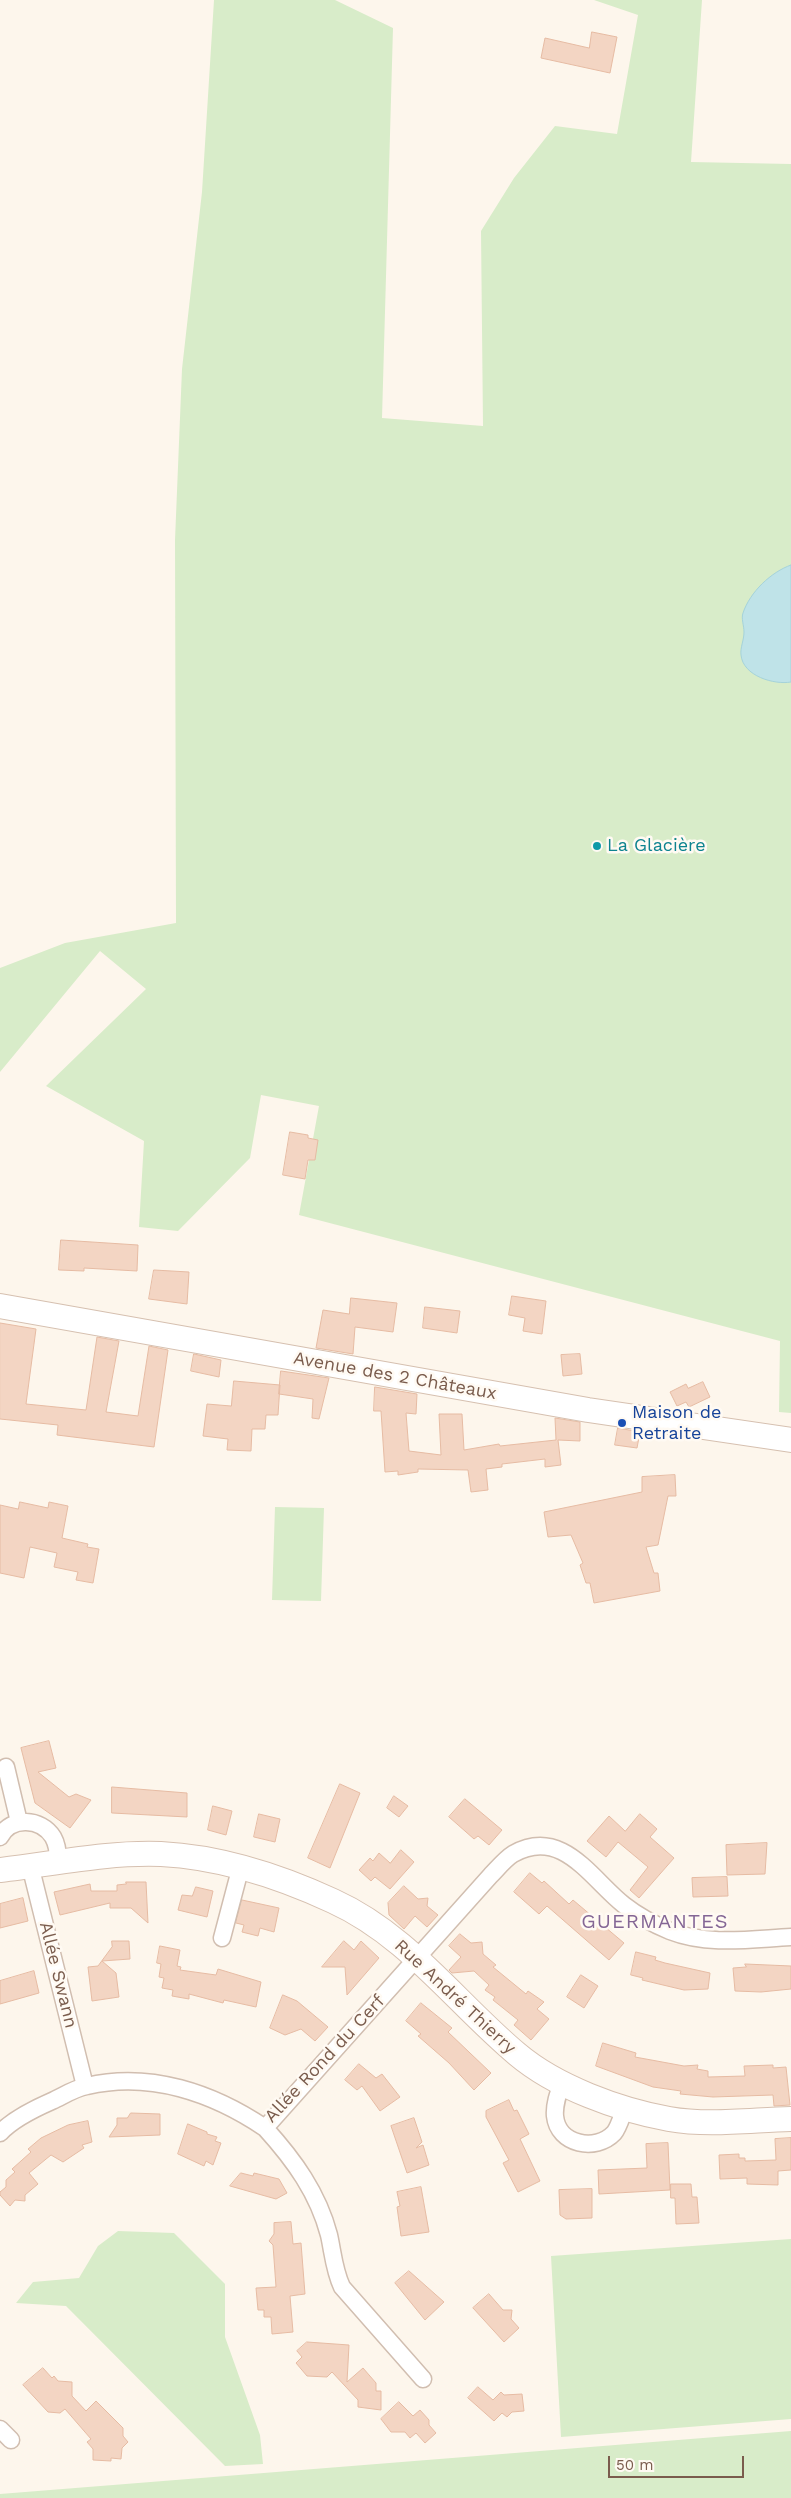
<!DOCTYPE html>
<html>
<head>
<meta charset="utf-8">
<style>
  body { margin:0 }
  #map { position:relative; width:791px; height:2498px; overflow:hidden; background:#fdf6ec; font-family:"Work Sans",sans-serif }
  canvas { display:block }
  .scale { position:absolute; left:608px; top:2456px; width:136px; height:22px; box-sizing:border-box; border:2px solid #7a5c4d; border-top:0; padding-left:6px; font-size:15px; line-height:18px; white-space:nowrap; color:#7a5c4d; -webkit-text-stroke:4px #fffaf3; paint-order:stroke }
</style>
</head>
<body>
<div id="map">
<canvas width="791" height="2498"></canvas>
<div class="scale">50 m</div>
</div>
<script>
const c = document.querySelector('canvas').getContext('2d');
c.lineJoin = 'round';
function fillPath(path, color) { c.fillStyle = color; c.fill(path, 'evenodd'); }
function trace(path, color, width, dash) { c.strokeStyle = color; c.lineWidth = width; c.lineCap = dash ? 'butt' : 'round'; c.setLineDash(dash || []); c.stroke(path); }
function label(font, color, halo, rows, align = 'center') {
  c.font = font + ' "Work Sans",sans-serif'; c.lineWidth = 5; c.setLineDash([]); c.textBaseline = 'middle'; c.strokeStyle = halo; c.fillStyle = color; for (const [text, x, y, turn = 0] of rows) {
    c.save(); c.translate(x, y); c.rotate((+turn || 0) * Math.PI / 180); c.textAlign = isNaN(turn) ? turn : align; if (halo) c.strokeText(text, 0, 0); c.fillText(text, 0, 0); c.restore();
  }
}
fillPath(new Path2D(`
  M 214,0 L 335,0 L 393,28 L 382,418 L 483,426 L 481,231 L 514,178 L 555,126 L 617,134 L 638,15 L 594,0 L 702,0 L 691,162 L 791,164 L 791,1413 L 779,1412 L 780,1341 L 299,1215 L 319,1106 L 261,1095 L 250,1158 L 178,1231 L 139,1227 L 144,1141 L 46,1086 L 146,989 L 100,951 L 0,1072 L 0,968 L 65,943 L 176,923 L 175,540 L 182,369 L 202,192 Z
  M 275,1507 L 324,1508 L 321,1601 L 272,1600 Z
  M 118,2231 L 174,2233 L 225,2284 L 225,2337 L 260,2435 L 263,2464 L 225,2466 L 66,2306 L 16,2303 L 33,2282 L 79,2278 L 98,2246 Z
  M 791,2239 L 791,2419 L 561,2437 L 551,2256 Z
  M 791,2431 L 791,2498 L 0,2498 L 0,2494 Z`), '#d8ecc9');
const water = new Path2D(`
  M 791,565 L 791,682 C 774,685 743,676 741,655 C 740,648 744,640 744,632 C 744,626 741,618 743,613 C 750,592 771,572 791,565 Z`);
fillPath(water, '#bfe3e8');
trace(water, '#a5d3da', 1);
const building = new Path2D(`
  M 592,32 L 617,37 L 610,73 L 541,58 L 545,38 L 589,48 Z
  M 290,1132 L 308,1135 L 308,1138 L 318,1140 L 315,1160 L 308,1160 L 305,1179 L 283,1175 Z
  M 61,1240 L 138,1245 L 137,1271 L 84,1268 L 84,1271 L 59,1270 Z
  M 154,1270 L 189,1272 L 187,1304 L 149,1299 Z
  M 512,1296 L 546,1301 L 542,1334 L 523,1331 L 525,1318 L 509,1315 Z
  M 351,1298 L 397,1303 L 393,1332 L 355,1327 L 353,1354 L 316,1348 L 323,1310 L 349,1314 Z
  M 425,1307 L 460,1311 L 457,1333 L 423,1328 Z
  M 0,1323 L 36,1329 L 26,1404 L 86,1410 L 97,1337 L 119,1341 L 106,1412 L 138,1416 L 149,1346 L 168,1350 L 154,1447 L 57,1435 L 58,1425 L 0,1419 Z
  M 194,1354 L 221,1360 L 219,1377 L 191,1371 Z
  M 580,1354 L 582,1374 L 563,1376 L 561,1355 Z
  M 281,1371 L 329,1378 L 319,1419 L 312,1418 L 313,1399 L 279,1394 Z
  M 234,1381 L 280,1385 L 278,1415 L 266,1415 L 265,1429 L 252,1429 L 251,1451 L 227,1450 L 228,1439 L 203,1436 L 207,1404 L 231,1406 Z
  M 703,1382 L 710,1397 L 689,1407 L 686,1402 L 677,1406 L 670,1392 L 686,1384 L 688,1388 Z
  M 375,1387 L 417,1394 L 416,1414 L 406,1413 L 409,1451 L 441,1455 L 439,1414 L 462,1414 L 464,1450 L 499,1444 L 500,1446 L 556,1440 L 555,1418 L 580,1422 L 580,1441 L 558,1440 L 561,1465 L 545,1467 L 545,1459 L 502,1464 L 502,1467 L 486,1469 L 488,1490 L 471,1492 L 468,1470 L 418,1469 L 418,1472 L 398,1475 L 398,1471 L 385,1472 L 381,1411 L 374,1411 Z
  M 618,1428 L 640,1432 L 637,1448 L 615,1445 Z
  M 675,1475 L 676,1496 L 668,1496 L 658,1545 L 646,1547 L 654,1573 L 658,1573 L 660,1591 L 594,1603 L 590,1583 L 586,1583 L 580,1565 L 583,1563 L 571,1535 L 548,1537 L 544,1512 L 642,1492 L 642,1477 Z
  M 20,1502 L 48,1508 L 49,1502 L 68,1506 L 62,1538 L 88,1544 L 87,1547 L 99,1549 L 93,1583 L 76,1580 L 78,1572 L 54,1567 L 57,1553 L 30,1547 L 24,1578 L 0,1573 L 0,1505 L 18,1509 Z
  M 49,1741 L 56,1768 L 38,1772 L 69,1797 L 76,1794 L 91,1800 L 70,1828 L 35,1803 L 21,1748 Z
  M 340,1784 L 360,1793 L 330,1868 L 308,1858 Z
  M 112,1787 L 187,1793 L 187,1817 L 112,1813 Z
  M 394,1796 L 408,1806 L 399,1817 L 387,1808 Z
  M 465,1799 L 502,1830 L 489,1845 L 478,1836 L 474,1839 L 449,1817 Z
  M 213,1806 L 232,1811 L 226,1835 L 208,1830 Z
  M 259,1814 L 280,1819 L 275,1842 L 254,1837 Z
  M 640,1814 L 657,1829 L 650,1837 L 674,1858 L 639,1898 L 630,1890 L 648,1867 L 618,1842 L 606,1857 L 587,1841 L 609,1816 L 625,1831 Z
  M 767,1843 L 765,1874 L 727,1875 L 726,1845 Z
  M 401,1850 L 414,1862 L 390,1889 L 375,1877 L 371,1881 L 359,1870 L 370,1858 L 373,1861 L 379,1853 L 390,1863 Z
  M 530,1873 L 542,1883 L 544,1881 L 569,1904 L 573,1900 L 624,1943 L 609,1960 L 547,1906 L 539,1914 L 514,1892 Z
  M 727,1877 L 728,1896 L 693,1897 L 692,1878 Z
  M 126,1882 L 146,1882 L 148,1923 L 131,1908 L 110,1908 L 110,1903 L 60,1915 L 54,1892 L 90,1884 L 91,1891 L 117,1891 L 117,1885 L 126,1884 Z
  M 404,1886 L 418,1899 L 428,1898 L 427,1906 L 438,1915 L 427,1927 L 415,1916 L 404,1929 L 389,1915 L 388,1903 Z
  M 196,1887 L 213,1891 L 207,1917 L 178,1910 L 182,1895 L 192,1896 Z
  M 23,1898 L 28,1921 L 0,1928 L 0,1904 Z
  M 242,1900 L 279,1908 L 274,1932 L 260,1928 L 258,1936 L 242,1932 L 244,1925 L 236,1923 Z
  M 460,1934 L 471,1943 L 482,1942 L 483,1954 L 496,1965 L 493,1967 L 526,1994 L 528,1991 L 544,2002 L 537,2009 L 549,2019 L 531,2040 L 514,2025 L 518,2020 L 493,2000 L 495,1997 L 485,1990 L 489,1985 L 474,1971 L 452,1973 L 449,1970 L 461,1957 L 449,1946 Z
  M 112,1941 L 129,1941 L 130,1959 L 102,1961 L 116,1973 L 119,1997 L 92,2001 L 88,1967 L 98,1966 L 112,1947 Z
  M 344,1941 L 354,1950 L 361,1941 L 379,1958 L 347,1995 L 345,1967 L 322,1967 Z
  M 160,1946 L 180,1950 L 177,1966 L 181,1967 L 180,1970 L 216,1975 L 218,1969 L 261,1982 L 256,2007 L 224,2000 L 223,2003 L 189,1994 L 189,1999 L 172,1996 L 173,1990 L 162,1988 L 164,1978 L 159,1977 L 161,1964 L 157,1963 Z
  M 636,1952 L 656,1957 L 655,1960 L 665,1963 L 710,1973 L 708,1989 L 684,1990 L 642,1980 L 643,1978 L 631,1975 Z
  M 745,1964 L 791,1966 L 791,1989 L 761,1992 L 735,1991 L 733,1968 L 746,1967 Z
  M 34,1971 L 39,1993 L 0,2004 L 0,1981 Z
  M 581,1975 L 598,1986 L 584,2008 L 567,1997 Z
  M 283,1995 L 297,2001 L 328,2027 L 315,2041 L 301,2029 L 285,2035 L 270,2028 Z
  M 421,2003 L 452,2028 L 448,2032 L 491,2073 L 474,2090 L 449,2063 L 418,2036 L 421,2034 L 406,2021 Z
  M 603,2043 L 636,2053 L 635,2057 L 684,2066 L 698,2065 L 697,2069 L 708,2071 L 708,2077 L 745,2076 L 744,2066 L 773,2065 L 773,2068 L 786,2067 L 790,2105 L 774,2106 L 773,2095 L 713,2097 L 680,2094 L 681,2091 L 653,2087 L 596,2066 Z
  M 359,2064 L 376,2078 L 382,2074 L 400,2097 L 380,2111 L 362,2086 L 357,2090 L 345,2080 Z
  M 509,2100 L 514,2111 L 517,2110 L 529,2134 L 520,2139 L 540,2181 L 518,2192 L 503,2163 L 509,2160 L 486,2117 L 486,2111 Z
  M 131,2113 L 160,2114 L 160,2135 L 109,2137 L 117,2125 L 117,2118 L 127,2118 Z
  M 414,2118 L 422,2142 L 416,2148 L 423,2145 L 429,2165 L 407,2173 L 391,2126 Z
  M 88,2121 L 92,2142 L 82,2145 L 84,2148 L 63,2162 L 51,2155 L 29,2173 L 38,2184 L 25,2195 L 25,2201 L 15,2200 L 10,2206 L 0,2195 L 0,2192 L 6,2187 L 6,2180 L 15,2172 L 12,2169 L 31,2152 L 28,2149 L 41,2138 L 68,2125 Z
  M 188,2124 L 207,2132 L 207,2134 L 217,2137 L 215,2141 L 221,2143 L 213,2165 L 206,2161 L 204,2166 L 178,2154 Z
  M 791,2138 L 791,2170 L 778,2171 L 778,2185 L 747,2184 L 747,2178 L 720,2179 L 719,2155 L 739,2154 L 739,2158 L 745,2158 L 745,2161 L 776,2160 L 775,2139 Z
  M 668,2143 L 670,2190 L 599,2194 L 598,2170 L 647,2168 L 646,2144 Z
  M 241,2173 L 253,2176 L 254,2173 L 279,2179 L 287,2193 L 276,2199 L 230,2186 Z
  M 671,2184 L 691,2184 L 692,2197 L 697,2197 L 699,2223 L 676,2224 L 675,2198 L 671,2198 Z
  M 421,2187 L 429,2232 L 401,2236 L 397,2207 L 400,2206 L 397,2192 Z
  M 592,2189 L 592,2218 L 566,2219 L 560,2215 L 559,2190 Z
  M 291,2222 L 293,2244 L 301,2243 L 305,2294 L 290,2296 L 293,2332 L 272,2334 L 271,2317 L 264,2317 L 264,2310 L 258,2310 L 256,2288 L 276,2287 L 273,2245 L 269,2241 L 274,2234 L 274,2223 Z
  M 409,2271 L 444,2302 L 425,2320 L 395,2283 Z
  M 489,2294 L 503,2310 L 512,2310 L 511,2319 L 519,2328 L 504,2342 L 473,2308 Z
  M 307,2342 L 349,2345 L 347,2382 L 363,2368 L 376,2383 L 376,2391 L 381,2391 L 381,2410 L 358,2407 L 358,2400 L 332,2372 L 327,2377 L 307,2376 L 296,2363 L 302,2357 L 297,2351 Z
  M 43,2368 L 52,2378 L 54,2376 L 58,2381 L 72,2382 L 72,2396 L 86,2411 L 96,2401 L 123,2428 L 123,2436 L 128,2442 L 122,2448 L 121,2459 L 111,2458 L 111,2461 L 93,2460 L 93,2449 L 87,2442 L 91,2439 L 65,2409 L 60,2413 L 48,2412 L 23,2385 Z
  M 478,2387 L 493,2400 L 501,2392 L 504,2395 L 522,2394 L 524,2411 L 512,2412 L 507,2417 L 502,2413 L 494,2421 L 468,2398 Z
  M 399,2402 L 413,2416 L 420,2410 L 429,2420 L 429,2425 L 436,2433 L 425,2443 L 416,2433 L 410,2438 L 405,2432 L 391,2432 L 381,2419 Z`);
fillPath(building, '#f3d5c3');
trace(building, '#e6bba3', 1);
const street = new Path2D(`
  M 6,1767 L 19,1822
  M 0,1837 C 11,1816 41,1818 53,1837 C 57,1844 58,1852 58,1860
  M 30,1865 L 85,2086
  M 222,1938 L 241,1866
  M 562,2083 C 558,2094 554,2105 555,2116 C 558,2145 596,2152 614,2133 C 619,2127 622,2115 625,2108
  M 265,2128 C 294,2160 318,2193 329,2235 C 333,2253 334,2270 342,2287 L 423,2379
  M 0,2133 C 12,2120 36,2108 52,2101 C 63,2096 75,2088 87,2086 C 150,2071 213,2093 265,2128 L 491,1875 C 497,1869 505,1859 513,1854 C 562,1826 591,1879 624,1905 C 638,1916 653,1924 670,1931 C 708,1946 751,1939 791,1937
  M 0,2429 L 11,2440`);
const secondary = new Path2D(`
  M 0,1306 L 588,1410 L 791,1440
  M 0,1870 C 53,1864 106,1852 161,1854 C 220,1857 279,1876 333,1901 C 408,1935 456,2003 517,2054 C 556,2087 619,2110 669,2119 C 708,2126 751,2120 791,2119`);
trace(street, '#d1beb0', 19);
trace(secondary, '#d6c0b0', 26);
trace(street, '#fff', 16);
trace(secondary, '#fff', 24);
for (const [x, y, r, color] of [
  [597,846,5,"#0f9aa8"],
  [622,1423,5,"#1a4fb4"]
]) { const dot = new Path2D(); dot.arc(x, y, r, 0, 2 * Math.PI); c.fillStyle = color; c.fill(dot); trace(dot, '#fffaf3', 2); }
label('18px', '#0d838f', '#fffaf3', [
  ["La Glacière",607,846]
], 'left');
label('18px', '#7a5c4d', '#fffaf3', [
  ["Avenue des 2 Châteaux",395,1376,10],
  ["Allée Swann",58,1975,76],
  ["Rue André Thierry",455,1997,43],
  ["Allée Rond du Cerf",325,2059,-47]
]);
label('18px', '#164399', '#fffaf3', [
  ["Maison de",632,1413],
  ["Retraite",632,1434]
], 'left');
c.letterSpacing = '1px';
label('20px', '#846695', '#fffaf3', [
  ["GUERMANTES",655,1922]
]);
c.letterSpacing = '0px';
</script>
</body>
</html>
